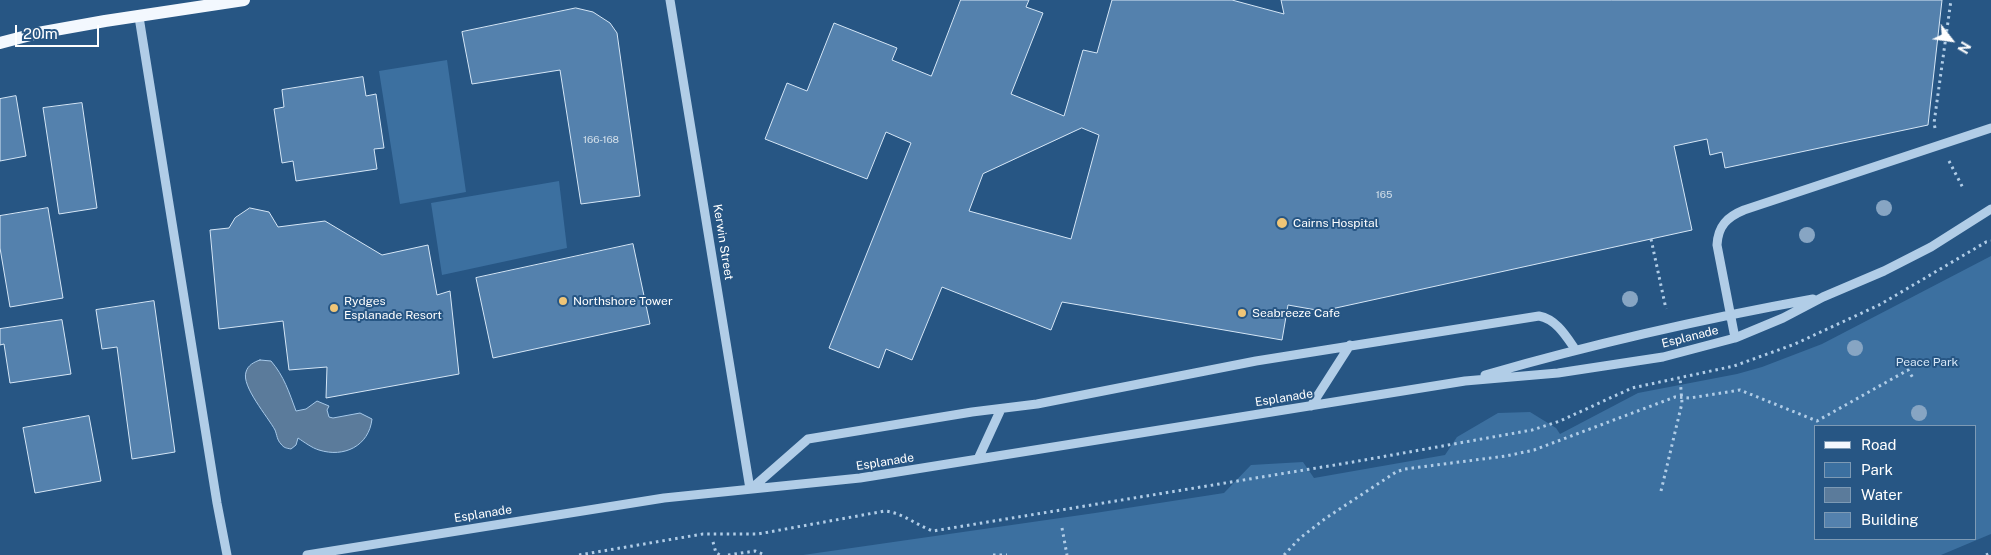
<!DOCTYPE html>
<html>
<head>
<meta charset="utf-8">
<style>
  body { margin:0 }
  #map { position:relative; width:1991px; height:555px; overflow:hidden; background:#275684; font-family:"Public Sans",sans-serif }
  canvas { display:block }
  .legend { position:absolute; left:1814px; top:425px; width:162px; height:115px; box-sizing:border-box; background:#275684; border:1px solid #7d9ab5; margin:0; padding:6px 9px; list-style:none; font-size:15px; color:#fff }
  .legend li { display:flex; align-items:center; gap:10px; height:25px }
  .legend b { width:25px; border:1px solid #7d9ab5 }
  .north { position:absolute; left:1926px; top:15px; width:50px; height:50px; -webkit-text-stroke:4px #275684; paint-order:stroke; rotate:120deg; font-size:14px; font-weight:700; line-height:20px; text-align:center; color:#fff }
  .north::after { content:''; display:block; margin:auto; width:18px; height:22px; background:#fff; clip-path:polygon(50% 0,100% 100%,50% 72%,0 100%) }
  .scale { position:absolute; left:15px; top:25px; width:84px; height:22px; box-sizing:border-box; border:2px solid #fff; border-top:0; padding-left:6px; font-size:15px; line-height:18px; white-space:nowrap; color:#fff; -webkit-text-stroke:4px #275684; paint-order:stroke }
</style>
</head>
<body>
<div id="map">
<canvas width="1991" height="555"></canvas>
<ul class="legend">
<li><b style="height:6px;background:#f3f8fe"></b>Road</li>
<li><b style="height:14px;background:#3c70a0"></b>Park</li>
<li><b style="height:14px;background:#5b7b9b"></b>Water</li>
<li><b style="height:14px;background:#5481ad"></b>Building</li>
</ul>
<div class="north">N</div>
<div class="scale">20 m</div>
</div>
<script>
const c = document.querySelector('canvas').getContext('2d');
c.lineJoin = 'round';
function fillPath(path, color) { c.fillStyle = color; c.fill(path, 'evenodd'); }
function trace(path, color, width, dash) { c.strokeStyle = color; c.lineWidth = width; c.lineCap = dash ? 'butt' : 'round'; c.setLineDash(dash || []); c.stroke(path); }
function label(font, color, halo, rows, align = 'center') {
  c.font = font + ' "Public Sans",sans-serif'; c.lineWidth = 4; c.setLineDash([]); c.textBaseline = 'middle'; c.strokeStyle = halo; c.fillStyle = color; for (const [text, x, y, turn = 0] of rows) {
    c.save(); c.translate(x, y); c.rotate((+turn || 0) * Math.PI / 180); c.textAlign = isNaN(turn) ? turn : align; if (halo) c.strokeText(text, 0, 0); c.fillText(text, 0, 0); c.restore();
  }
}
fillPath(new Path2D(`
  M 447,60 L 466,192 L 400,204 L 379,71 Z
  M 559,181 L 567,248 L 442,275 L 431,203 Z
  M 1991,256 L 1991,534 L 1941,555 L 803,555 L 1095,513 L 1224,493 L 1251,465 L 1303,462 L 1314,478 L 1445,455 L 1457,437 L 1498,413 L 1530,412 L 1556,428 L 1560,434 L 1638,393 L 1737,374 L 1762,367 L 1822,344 ZM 1815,426 L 1975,426 L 1975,539 L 1815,539 Z`), '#3c70a0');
const water = new Path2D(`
  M 260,360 L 271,361 C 284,376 289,392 296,411 L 306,409 L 317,401 L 329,406 L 327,410 L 329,417 L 333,418 L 360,413 L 372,419 C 369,446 344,458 319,450 C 312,448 304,442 298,438 L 296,445 L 291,449 C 286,448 284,448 281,444 C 277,440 277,435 275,430 C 268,417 241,386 246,372 C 248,365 254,362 260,360 Z`);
fillPath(water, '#5b7b9b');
trace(water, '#a6c8e8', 1);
const building = new Path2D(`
  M 961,0 L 1029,0 L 1026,7 L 1043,13 L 1011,94 L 1064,116 L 1083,50 L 1097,53 L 1112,0 L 1232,0 L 1284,14 L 1281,0 L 1942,0 L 1928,125 L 1725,168 L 1722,152 L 1710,155 L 1707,139 L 1674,146 L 1692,230 L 1322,311 L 1288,305 L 1282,340 L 1062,302 L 1051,330 L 942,287 L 912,360 L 886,349 L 879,368 L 829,348 L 911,143 L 886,132 L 867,179 L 765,139 L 787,83 L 807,91 L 834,23 L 897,48 L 892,60 L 931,76 ZM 1082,128 L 1099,135 L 1071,239 L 969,211 L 983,174 Z
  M 576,8 L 593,12 L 610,23 L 617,33 L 640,196 L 581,204 L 560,70 L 472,84 L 462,32 Z
  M 363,77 L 366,96 L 376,94 L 384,148 L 374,149 L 377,169 L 296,181 L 293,161 L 282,163 L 274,109 L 284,107 L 282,90 Z
  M 16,96 L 26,156 L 0,161 L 0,99 Z
  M 82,103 L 97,208 L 59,214 L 43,108 Z
  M 48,208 L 63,298 L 10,307 L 0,248 L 0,216 Z
  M 250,208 L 269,212 L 278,227 L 325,221 L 382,255 L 428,245 L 437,295 L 450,291 L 459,374 L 326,398 L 327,367 L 289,370 L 283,321 L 219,329 L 210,230 L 229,228 L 235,218 Z
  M 633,244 L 650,324 L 493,358 L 476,278 Z
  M 154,301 L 175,452 L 132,459 L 117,347 L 102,349 L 96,310 Z
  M 62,320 L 71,374 L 10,383 L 4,344 L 0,345 L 0,329 Z
  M 89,416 L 101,481 L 35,493 L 23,428 Z`);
fillPath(building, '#5481ad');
trace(building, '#d5e6f6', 1);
trace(new Path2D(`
  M 1935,128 L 1934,123 L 1951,0
  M 1949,161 L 1963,188
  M 1651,239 L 1666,309
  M 1661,491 L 1682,403 L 1680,377
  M 1062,528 L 1067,555
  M 713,542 L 716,553 L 720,555
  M 579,555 L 703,534 L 758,534 L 885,511 C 903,513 916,525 933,531 L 1353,462 L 1532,430 L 1560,421 L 1632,388 L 1734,366 L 1795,344 L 1881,304 L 1986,242 L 1991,241
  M 728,555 L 755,551 L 765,555
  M 993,555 L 1007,555
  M 1284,555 L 1300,538 L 1326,518 L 1396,472 L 1405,469 L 1506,456 L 1534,450 L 1675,397 L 1690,398 L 1740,390 L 1817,421 L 1908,370 L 1913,378
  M 1986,555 L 1991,553`), '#b1cde7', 3, [2.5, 4]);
trace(new Path2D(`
  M 670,0 L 750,489
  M 139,17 L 217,503 L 227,555
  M 1735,338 L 1717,245 C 1718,226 1727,217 1744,210 L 1991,128
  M 1485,375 C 1593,344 1702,319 1813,299
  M 1311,406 L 1350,345
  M 978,459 L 1001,409
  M 751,489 L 808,439 L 972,412 L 1037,404 L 1256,361 L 1539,316 C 1556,319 1566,336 1575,349
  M 307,555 L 664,498 L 860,478 L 1465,381 L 1558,373 L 1663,357 L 1735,338 L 1783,318 L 1823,297 L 1884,271 L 1931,247 L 1991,209`), '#b1cde7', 9);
trace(new Path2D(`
  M 0,43 L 38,33 L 105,21 L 244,0`), '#f3f8fe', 12);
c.fillStyle = '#87a5c3';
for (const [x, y] of [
  [1884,208],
  [1807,235],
  [1630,299],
  [1855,348],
  [1919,413]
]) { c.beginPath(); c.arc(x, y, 8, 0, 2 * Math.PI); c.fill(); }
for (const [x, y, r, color] of [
  [1282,223,6,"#efc577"],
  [563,301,5,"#efc577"],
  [334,308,5,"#efc577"],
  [1242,313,5,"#efc577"]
]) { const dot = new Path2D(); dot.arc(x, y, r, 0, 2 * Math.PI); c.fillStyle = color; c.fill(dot); trace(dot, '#275684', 2); }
label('10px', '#d4e0ea', null, [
  ["166-168",601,140],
  ["165",1384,195]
]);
label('12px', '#fff', '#275684', [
  ["Cairns Hospital",1293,223],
  ["Rydges",344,301],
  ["Esplanade Resort",344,315],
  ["Northshore Tower",573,301],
  ["Seabreeze Cafe",1252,313]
], 'left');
label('12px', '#fff', '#275684', [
  ["Kerwin Street",723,242,81],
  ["Esplanade",1690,337,-14],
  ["Esplanade",1284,398,-9],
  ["Esplanade",885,462,-9],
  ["Esplanade",483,514,-9]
]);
label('12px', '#d5e6f6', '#275684', [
  ["Peace Park",1927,362]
]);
</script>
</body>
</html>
